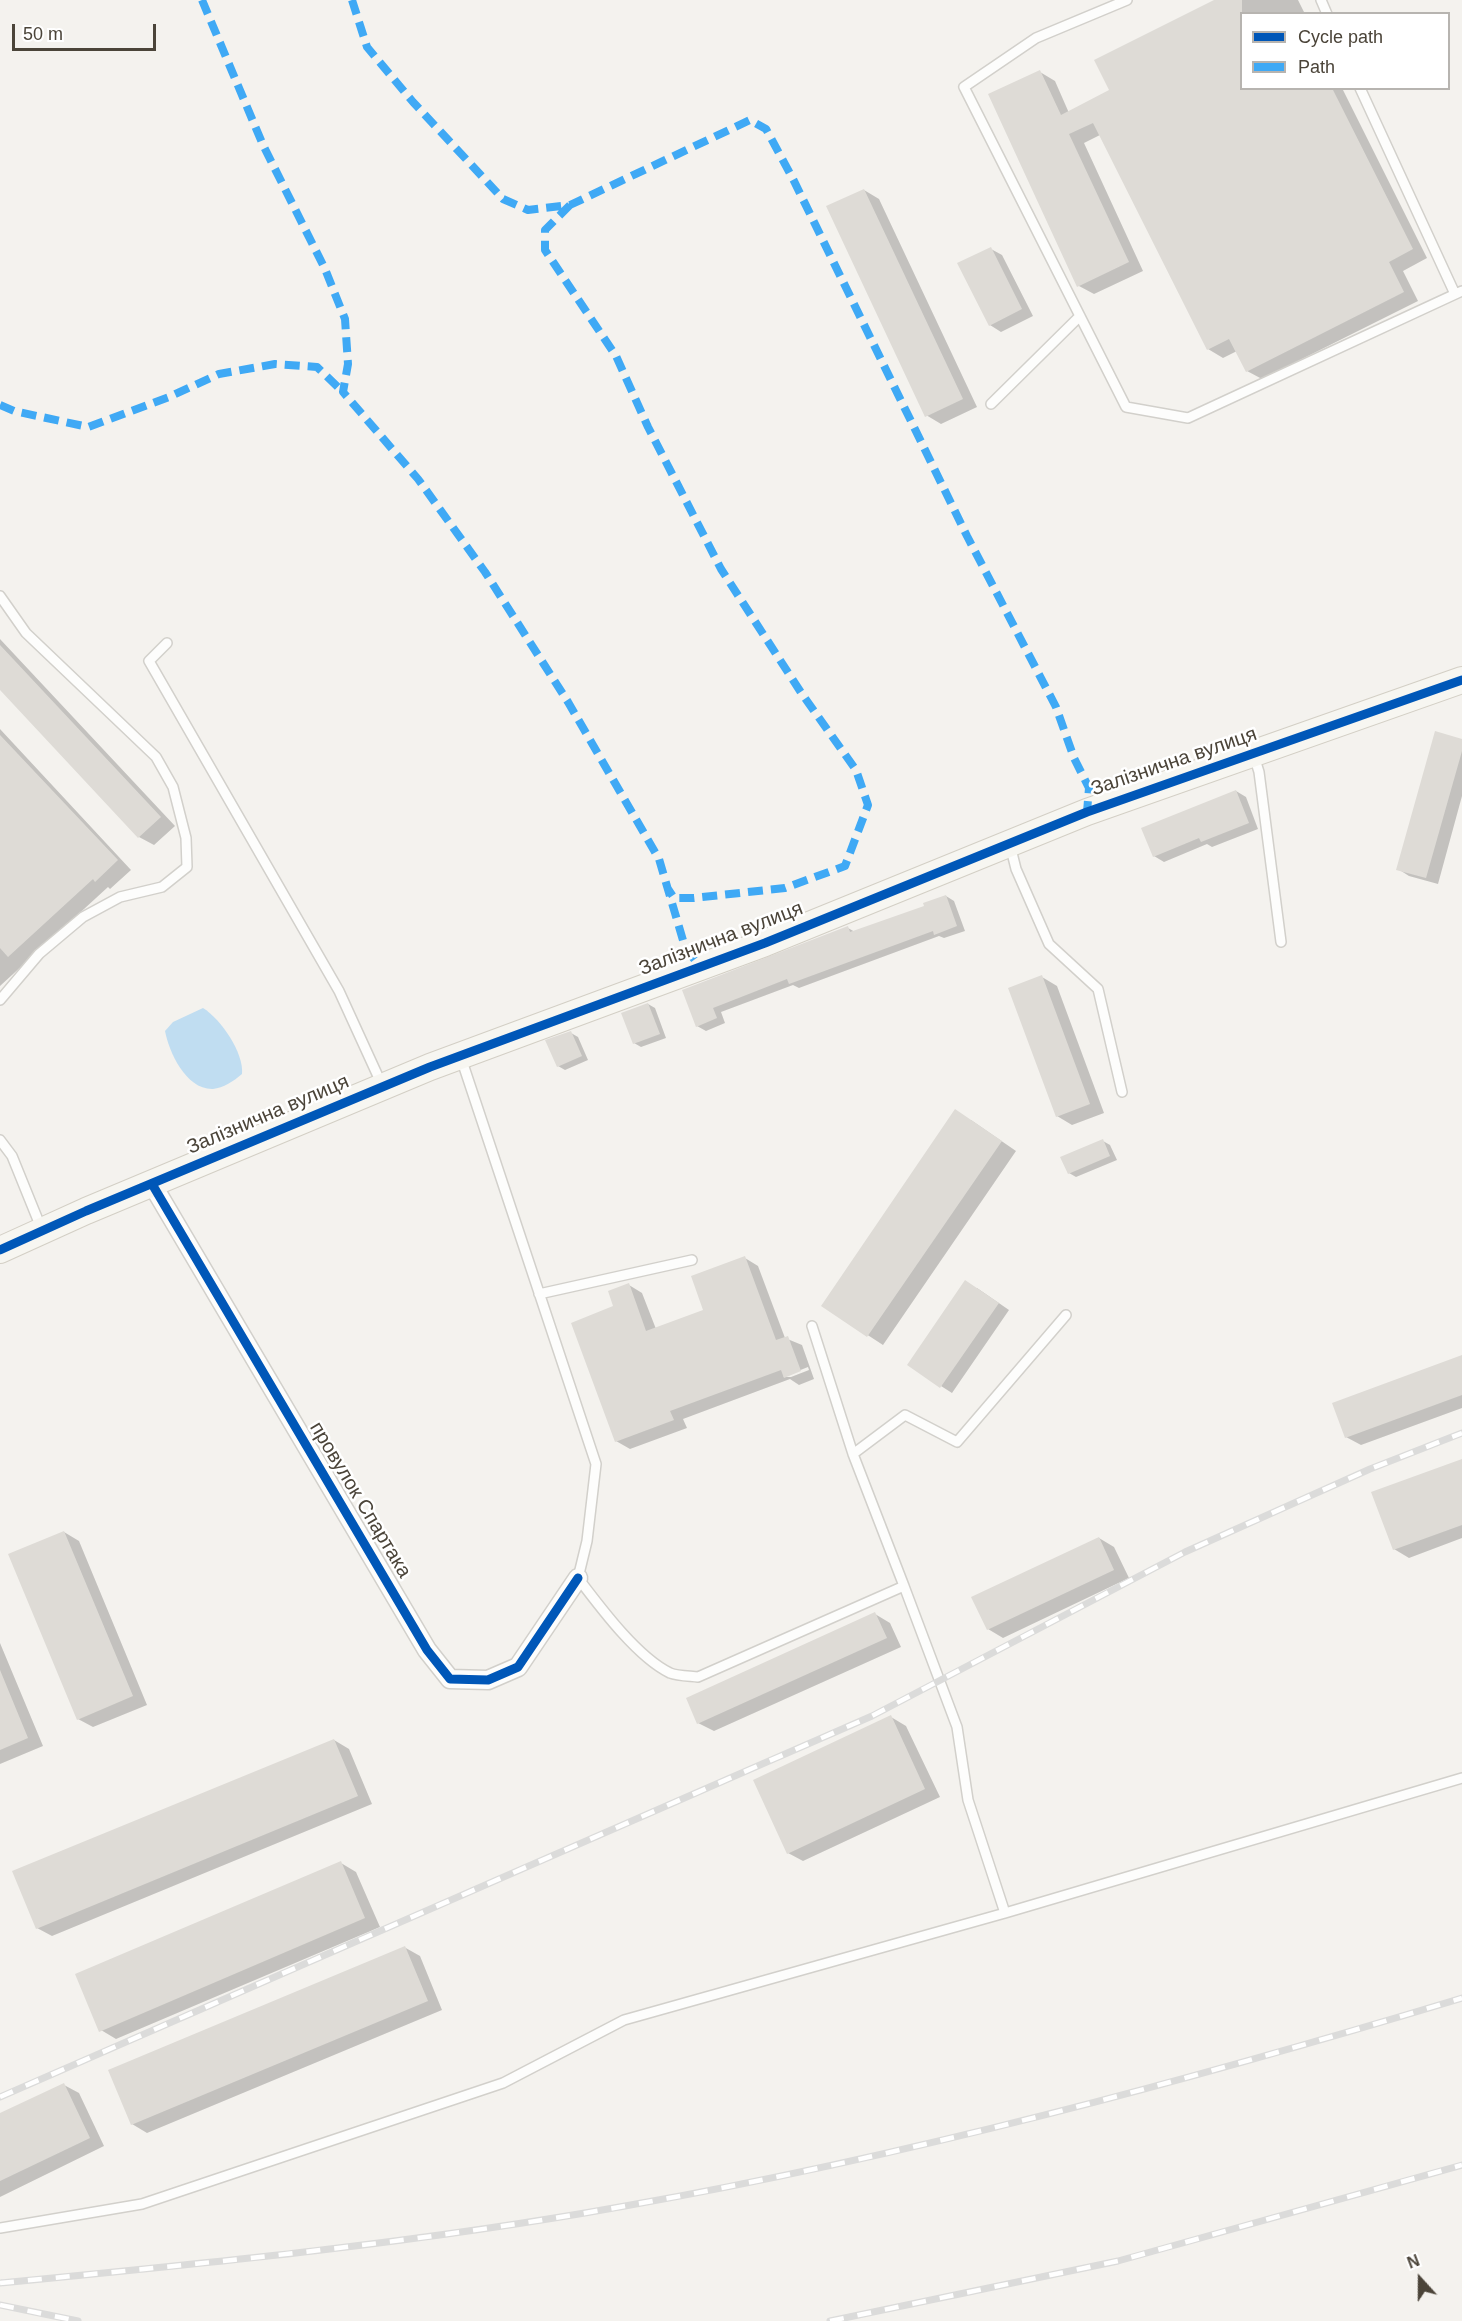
<!DOCTYPE html>
<html>
<head>
<meta charset="utf-8">
<style>
  body { margin:0 }
  #map { position:relative; width:1462px; height:2321px; overflow:hidden; background:#f4f2ee; font-family:Helvetica,sans-serif }
  canvas { display:block }
  .legend { position:absolute; left:1240px; top:12px; width:210px; height:78px; box-sizing:border-box; background:#fff; border:2px solid #b7b4b0; margin:0; padding:8px 10px; list-style:none; font-size:18px; color:#4b4439 }
  .legend li { display:flex; align-items:center; gap:12px; height:30px }
  .legend b { width:30px; border:2px solid #b7b4b0 }
  .north { position:absolute; left:1390px; top:2249px; width:60px; height:60px; -webkit-text-stroke:4px #fff; paint-order:stroke; rotate:339deg; font-size:16px; font-weight:700; line-height:24px; text-align:center; color:#4b4439 }
  .north::after { content:''; display:block; margin:auto; width:21px; height:27px; background:#4b4439; clip-path:polygon(50% 0,100% 100%,50% 72%,0 100%) }
  .scale { position:absolute; left:12px; top:24px; width:144px; height:27px; box-sizing:border-box; border:3px solid #4b4439; border-top:0; padding-left:8px; font-size:18px; line-height:21px; white-space:nowrap; color:#4b4439; -webkit-text-stroke:4px #fff; paint-order:stroke }
</style>
</head>
<body>
<div id="map">
<canvas width="1462" height="2321"></canvas>
<ul class="legend">
<li><b style="height:8px;background:#0057b8"></b>Cycle path</li>
<li><b style="height:8px;background:#3fa9f5"></b>Path</li>
</ul>
<div class="north">N</div>
<div class="scale">50 m</div>
</div>
<script>
const c = document.querySelector('canvas').getContext('2d');
c.lineJoin = 'round';
function fillPath(path, color) { c.fillStyle = color; c.fill(path, 'evenodd'); }
function trace(path, color, width, dash) { c.strokeStyle = color; c.lineWidth = width; c.lineCap = dash ? 'butt' : 'round'; c.setLineDash(dash || []); c.stroke(path); }
function label(font, color, halo, rows, align = 'center') {
  c.font = font + ' Helvetica,sans-serif'; c.lineWidth = 5; c.setLineDash([]); c.textBaseline = 'middle'; c.strokeStyle = halo; c.fillStyle = color; for (const [text, x, y, turn = 0] of rows) {
    c.save(); c.translate(x, y); c.rotate((+turn || 0) * Math.PI / 180); c.textAlign = isNaN(turn) ? turn : align; if (halo) c.strokeText(text, 0, 0); c.fillText(text, 0, 0); c.restore();
  }
}
fillPath(new Path2D(`
  M 203,1008 C 221,1019 244,1053 242,1074 C 234,1081 223,1088 213,1089 C 186,1090 169,1052 165,1031 L 173,1022 Z`), '#c0ddf1');
fillPath(new Path2D(`
  M 1218,0 L 1298,0 L 1305,14 L 1242,14 L 1242,88 L 1342,88 L 1427,258 L 1403,271 L 1418,301 L 1262,379 L 1247,371 L 1237,351 L 1223,358 L 1208,349 L 1100,135 L 1084,143 L 1143,271 L 1094,294 L 1079,286 L 1040,72 L 1055,81 L 1069,113 L 1111,91 Z
  M 864,190 L 879,199 L 977,407 L 941,424 L 926,415 Z
  M 991,249 L 1002,255 L 1033,316 L 1001,332 L 990,325 Z
  M 0,639 L 175,826 L 154,845 L 139,837 L 0,688 Z
  M 0,729 L 131,870 L 110,889 L 108,887 L 0,986 Z
  M 1462,740 L 1462,796 L 1438,884 L 1409,876 L 1398,869 Z
  M 1236,791 L 1246,797 L 1258,829 L 1212,847 L 1207,844 L 1164,862 L 1154,856 Z
  M 946,896 L 954,901 L 965,931 L 944,938 L 939,936 L 799,988 L 793,985 L 721,1012 L 725,1023 L 706,1031 L 697,1026 L 684,991 L 848,928 L 855,932 L 925,907 Z
  M 1042,977 L 1057,986 L 1104,1113 L 1072,1125 L 1057,1116 Z
  M 648,1004 L 655,1008 L 666,1038 L 641,1047 L 634,1043 Z
  M 571,1033 L 578,1037 L 588,1060 L 565,1070 L 558,1066 Z
  M 971,1120 L 1016,1151 L 883,1345 L 823,1306 Z
  M 1103,1141 L 1110,1145 L 1117,1160 L 1076,1177 L 1069,1173 Z
  M 745,1258 L 758,1266 L 785,1338 L 802,1345 L 814,1379 L 799,1385 L 790,1379 L 683,1419 L 687,1428 L 630,1449 L 616,1441 L 615,1307 L 629,1285 L 642,1293 L 656,1329 L 705,1310 ZM 808,1367 L 809,1370 L 791,1377 L 783,1377 Z
  M 977,1288 L 1009,1310 L 952,1393 L 941,1386 Z
  M 1462,1356 L 1462,1408 L 1361,1445 L 1346,1437 Z
  M 1462,1460 L 1462,1538 L 1409,1558 L 1394,1549 Z
  M 64,1532 L 79,1541 L 147,1705 L 93,1727 L 78,1719 Z
  M 1099,1538 L 1114,1547 L 1129,1578 L 1003,1638 L 988,1629 Z
  M 875,1614 L 890,1623 L 901,1647 L 714,1731 L 698,1723 Z
  M 0,1643 L 43,1746 L 0,1764 Z
  M 891,1717 L 906,1726 L 940,1797 L 803,1861 L 788,1853 Z
  M 334,1740 L 349,1749 L 372,1804 L 52,1936 L 37,1928 Z
  M 341,1863 L 356,1872 L 380,1927 L 116,2039 L 101,2030 Z
  M 404,1947 L 420,1956 L 442,2010 L 147,2133 L 132,2124 Z
  M 64,2085 L 79,2093 L 104,2146 L 0,2197 L 0,2115 Z`), '#0003');
fillPath(new Path2D(`
  M 1214,0 L 1242,0 L 1242,88 L 1332,88 L 1413,249 L 1389,262 L 1404,292 L 1246,372 L 1229,339 L 1207,350 L 1093,123 L 1069,134 L 1129,262 L 1077,287 L 988,94 L 1040,70 L 1061,115 L 1109,90 L 1094,60 Z
  M 864,189 L 963,399 L 925,417 L 826,206 Z
  M 991,247 L 1022,309 L 989,326 L 957,263 Z
  M 0,645 L 161,817 L 138,838 L 0,690 Z
  M 1435,731 L 1462,739 L 1462,751 L 1426,878 L 1396,870 Z
  M 0,735 L 118,860 L 95,882 L 93,879 L 8,957 L 0,948 Z
  M 1236,790 L 1249,823 L 1201,842 L 1199,838 L 1153,857 L 1141,828 Z
  M 946,895 L 957,926 L 934,935 L 933,931 L 789,984 L 787,979 L 713,1008 L 717,1018 L 696,1027 L 682,990 L 848,926 L 850,932 L 924,906 L 923,903 Z
  M 1042,975 L 1090,1104 L 1056,1117 L 1008,988 Z
  M 648,1003 L 660,1034 L 633,1044 L 621,1013 Z
  M 571,1031 L 582,1056 L 557,1067 L 545,1040 Z
  M 955,1109 L 1002,1141 L 867,1337 L 821,1306 Z
  M 1103,1139 L 1110,1156 L 1068,1174 L 1060,1157 Z
  M 745,1256 L 776,1340 L 788,1336 L 801,1371 L 784,1378 L 781,1370 L 670,1411 L 674,1420 L 615,1442 L 571,1323 L 613,1306 L 608,1291 L 629,1283 L 646,1331 L 703,1310 L 691,1276 Z
  M 965,1280 L 999,1303 L 940,1388 L 907,1365 Z
  M 1462,1355 L 1462,1395 L 1345,1438 L 1332,1403 Z
  M 1462,1459 L 1462,1525 L 1393,1550 L 1371,1492 Z
  M 64,1531 L 133,1696 L 77,1720 L 8,1554 Z
  M 1099,1537 L 1114,1570 L 987,1630 L 971,1597 Z
  M 875,1612 L 887,1638 L 697,1724 L 686,1698 Z
  M 0,1670 L 28,1738 L 0,1750 Z
  M 891,1715 L 925,1789 L 787,1854 L 753,1780 Z
  M 334,1739 L 358,1796 L 36,1929 L 12,1871 Z
  M 341,1861 L 365,1918 L 99,2032 L 75,1974 Z
  M 405,1946 L 428,2001 L 131,2125 L 108,2070 Z
  M 64,2083 L 90,2138 L 0,2181 L 0,2113 Z`), '#dedbd6');
const lane = new Path2D(`
  M 1127,0 L 1036,38 L 964,87 L 1126,407 L 1188,418 L 1462,291
  M 1321,0 L 1327,14
  M 1360,88 L 1455,294
  M 991,404 L 1080,316
  M 0,596 L 26,633 L 156,757 L 173,787 L 186,838 L 187,867 L 162,887 L 120,897 L 83,917 L 39,954 L 0,1000
  M 167,643 L 149,661 L 339,991 L 382,1085
  M 1254,756 L 1259,772 L 1281,942
  M 1010,845 L 1016,869 L 1049,944 L 1098,989 L 1122,1092
  M 461,1058 L 596,1464 L 587,1541 L 578,1578 C 600,1607 637,1657 670,1673 C 678,1676 690,1676 698,1677 L 904,1586 L 957,1727 L 968,1800 L 1005,1913 L 1462,1778
  M 0,1140 L 12,1156 L 42,1230
  M 539,1294 L 692,1260
  M 812,1326 L 853,1454 L 904,1586
  M 853,1454 L 905,1415 L 957,1442 L 1066,1315
  M 0,2228 L 142,2204 L 503,2083 L 624,2020 L 1005,1913`);
const street = new Path2D(`
  M 152,1184 L 427,1650 L 450,1679 L 488,1680 L 518,1667 L 578,1578`);
const secondary = new Path2D(`
  M 0,1250 L 86,1211 L 430,1067 L 765,943 L 1087,812 L 1462,680`);
trace(lane, '#d2d0cb', 12);
trace(street, '#d2d0cb', 21);
trace(secondary, '#d3cfc5', 28);
trace(lane, '#fdfdfc', 9);
trace(street, '#fdfdfc', 18);
trace(secondary, '#f7f6f1', 26);
const rail = new Path2D(`
  M 0,2097 L 872,1716 L 1185,1552 L 1370,1469 L 1462,1433
  M 0,2283 C 209,2263 419,2243 625,2206 C 909,2156 1187,2081 1462,1998
  M 0,2305 L 78,2321
  M 830,2321 L 1118,2261 L 1462,2165`);
trace(rail, '#dbdbda', 7);
trace(rail, '#fff', 4.5, [14]);
trace(new Path2D(`
  M 202,0 L 263,145 L 325,269 L 345,319 L 348,364 L 343,392 L 418,479 L 485,572 L 568,702 L 659,859 L 685,947 L 700,967
  M 352,0 L 367,47 L 413,102 L 503,199 L 528,210 L 570,205 L 750,120 L 766,129 L 794,181 L 967,536 L 1056,707 L 1074,758 L 1089,788 L 1087,812
  M 570,205 L 545,230 L 545,250 L 616,356 L 648,427 L 721,569 L 802,694 L 856,770 L 868,805 L 845,866 L 785,888 L 694,898 L 674,898 L 668,889
  M 0,405 L 14,411 L 88,427 L 169,397 L 219,374 L 275,364 L 317,367 L 343,392`), '#3fa9f5', 8, [15, 8]);
trace(new Path2D(`
  M 152,1184 L 427,1650 L 450,1679 L 488,1680 L 518,1667 L 578,1578
  M 0,1250 L 86,1211 L 430,1067 L 765,943 L 1087,812 L 1462,680`), '#0057b8', 9);
label('20px', '#4b4439', '#fff', [
  ["Залізнична вулиця",1174,762,-19],
  ["Залізнична вулиця",721,939,-21],
  ["Залізнична вулиця",268,1115,-23],
  ["провулок Спартака",360,1500,59]
]);
</script>
</body>
</html>
